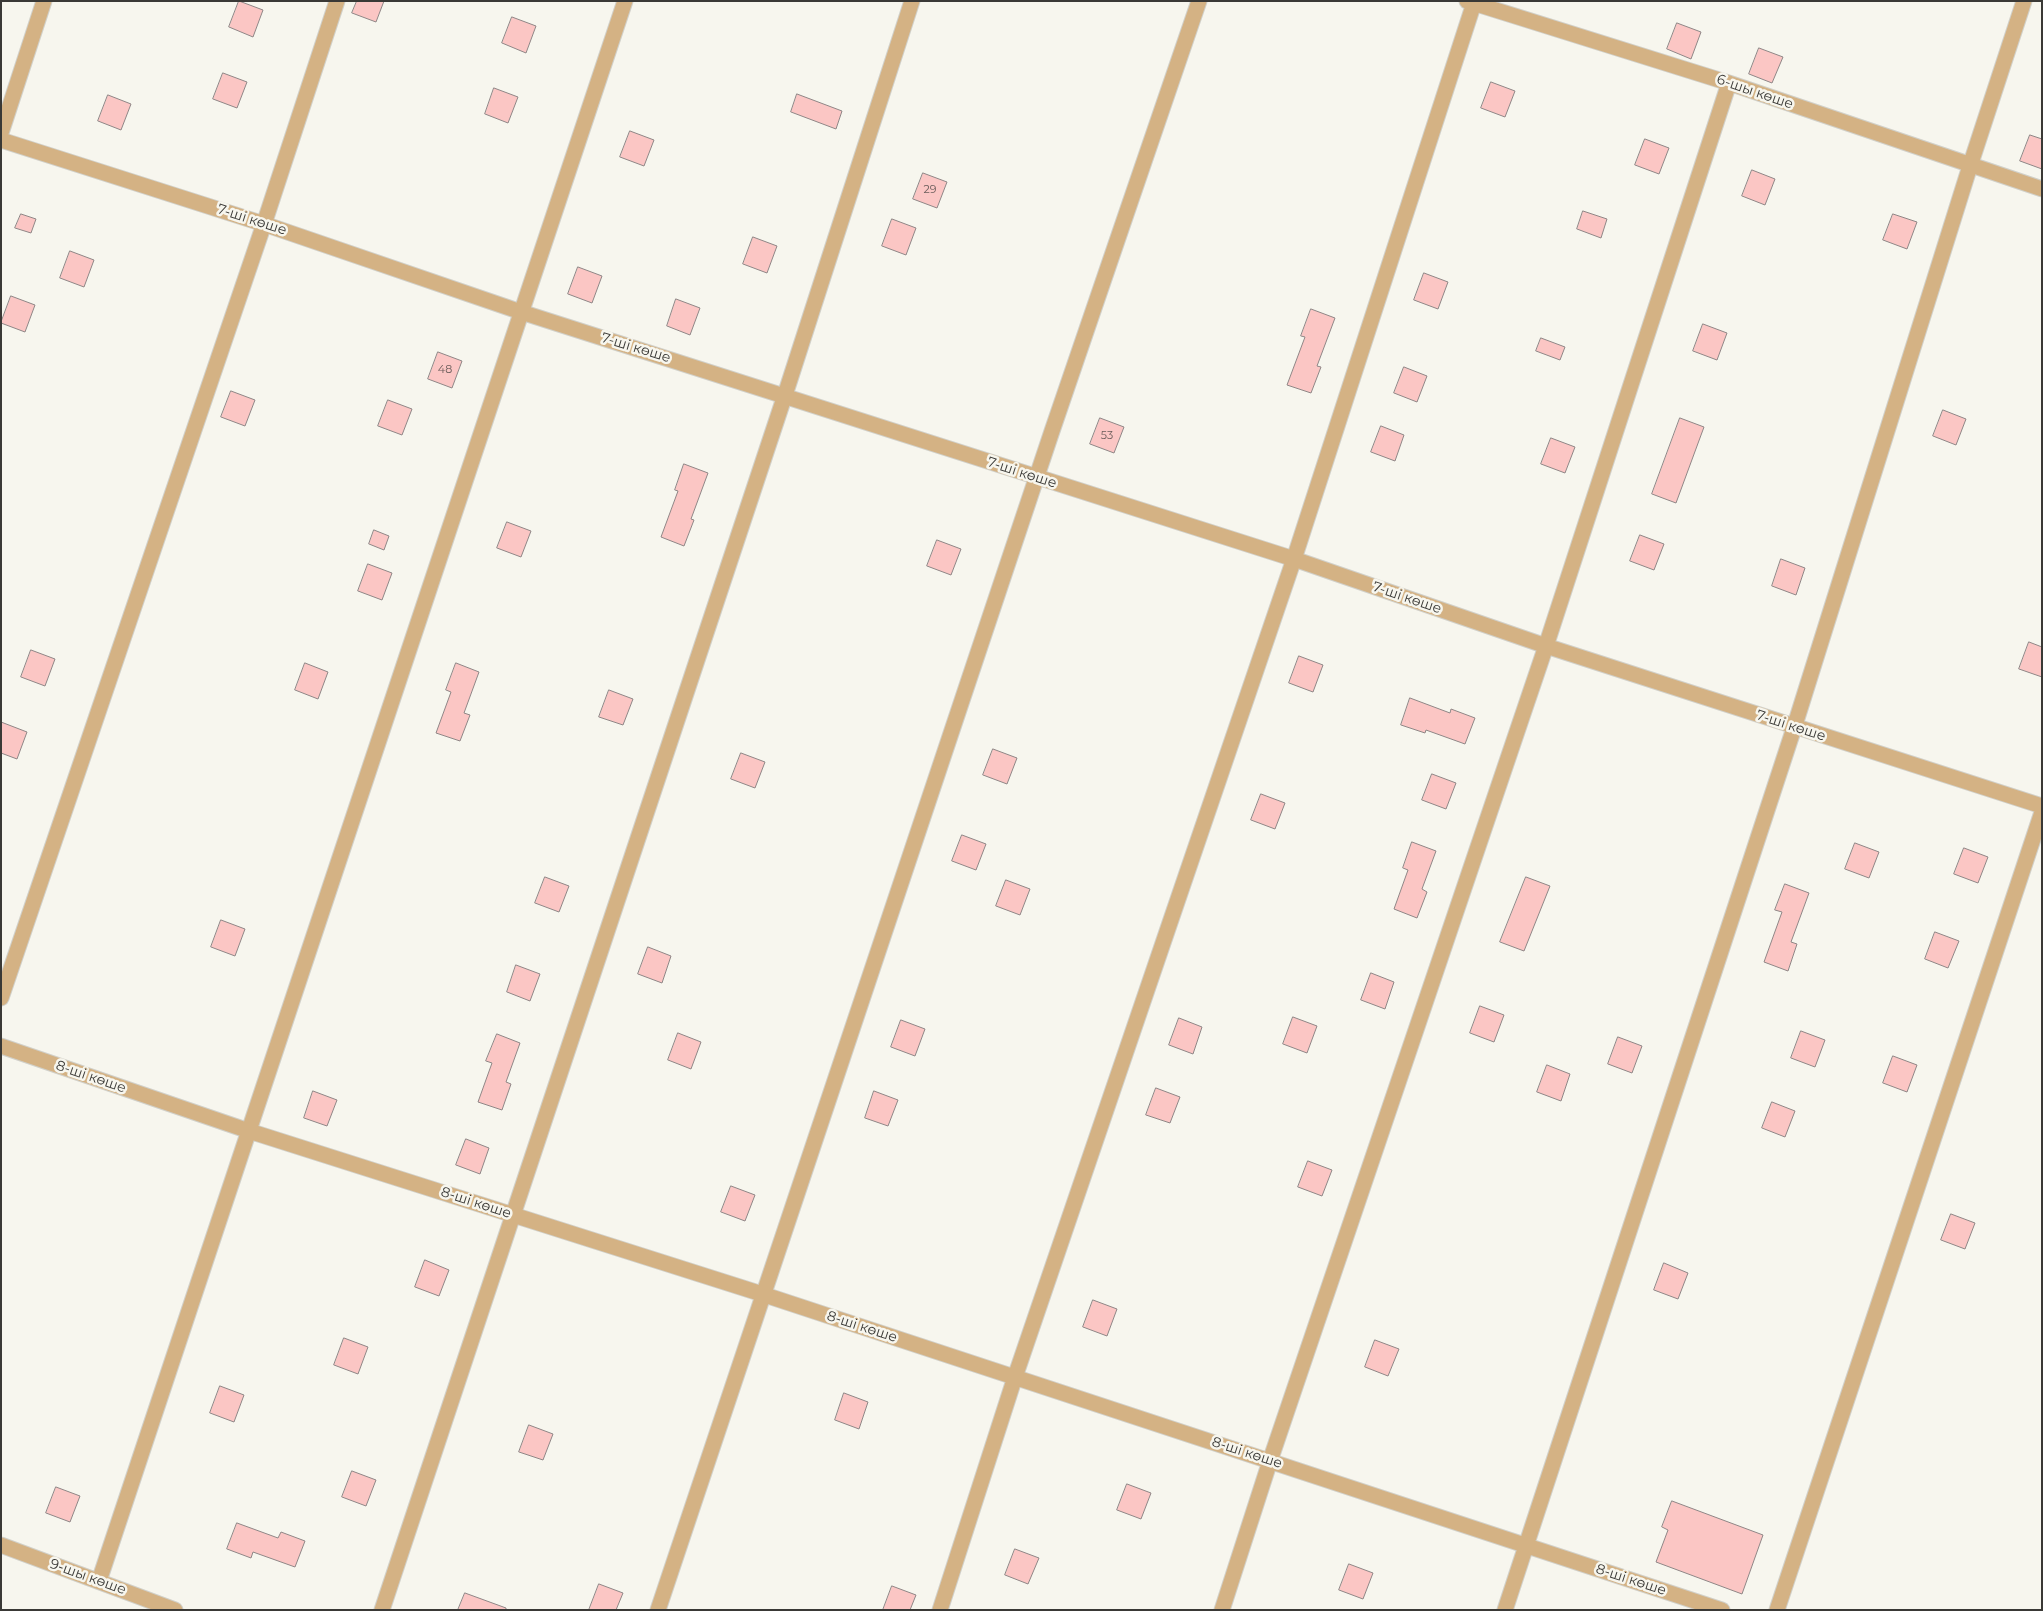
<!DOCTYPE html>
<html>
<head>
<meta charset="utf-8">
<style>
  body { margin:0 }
  #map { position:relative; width:2043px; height:1611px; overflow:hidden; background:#f7f6ee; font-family:Montserrat,sans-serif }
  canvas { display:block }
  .frame { position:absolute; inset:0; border:2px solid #3a3936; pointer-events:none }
</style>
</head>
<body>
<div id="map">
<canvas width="2043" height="1611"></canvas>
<div class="frame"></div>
</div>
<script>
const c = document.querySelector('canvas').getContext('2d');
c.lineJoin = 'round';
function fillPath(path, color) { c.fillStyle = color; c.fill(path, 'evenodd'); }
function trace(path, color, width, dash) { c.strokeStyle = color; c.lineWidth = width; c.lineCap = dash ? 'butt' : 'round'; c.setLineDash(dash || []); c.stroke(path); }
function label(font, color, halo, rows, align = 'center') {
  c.font = font + ' Montserrat,sans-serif'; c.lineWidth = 5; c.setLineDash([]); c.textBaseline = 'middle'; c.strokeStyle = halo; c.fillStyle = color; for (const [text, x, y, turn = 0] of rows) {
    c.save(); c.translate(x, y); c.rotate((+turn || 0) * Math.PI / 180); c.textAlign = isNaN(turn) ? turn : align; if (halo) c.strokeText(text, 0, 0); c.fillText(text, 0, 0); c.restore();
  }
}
const building = new Path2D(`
  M 239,1 L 263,10 L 253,37 L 229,27 Z
  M 357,1 L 384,1 L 376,22 L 352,13 Z
  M 512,17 L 536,26 L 526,53 L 502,43 Z
  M 1677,23 L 1701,32 L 1691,59 L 1667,49 Z
  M 1759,48 L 1783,57 L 1772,83 L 1749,74 Z
  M 223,73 L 247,82 L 237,108 L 213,99 Z
  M 1491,82 L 1515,91 L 1505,117 L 1481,108 Z
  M 494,88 L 518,97 L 508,123 L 485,114 Z
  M 797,94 L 842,111 L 836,129 L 791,112 Z
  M 108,95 L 131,104 L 121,130 L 98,121 Z
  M 630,131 L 654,140 L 644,166 L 620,157 Z
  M 2030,135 L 2042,139 L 2042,169 L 2020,161 Z
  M 1645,139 L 1669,148 L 1659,174 L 1635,165 Z
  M 1752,170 L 1775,179 L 1765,205 L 1742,196 Z
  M 923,173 L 947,182 L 937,208 L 913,199 Z
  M 1583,211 L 1607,219 L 1601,238 L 1577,229 Z
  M 21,214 L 36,219 L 31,233 L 15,228 Z
  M 1893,214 L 1917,222 L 1907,249 L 1883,240 Z
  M 892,219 L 916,228 L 906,255 L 882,246 Z
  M 753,237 L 777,246 L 767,273 L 743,264 Z
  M 70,251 L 94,260 L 84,287 L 60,278 Z
  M 578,267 L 602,276 L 592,303 L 568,294 Z
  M 1424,273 L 1448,282 L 1438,309 L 1414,300 Z
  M 11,296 L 35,305 L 25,332 L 1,323 Z
  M 676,299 L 700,308 L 690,335 L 667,326 Z
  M 1311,309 L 1335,318 L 1317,366 L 1321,367 L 1311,393 L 1287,385 L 1305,337 L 1301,336 Z
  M 1703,324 L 1727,333 L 1717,360 L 1693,351 Z
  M 1541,338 L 1565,347 L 1560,360 L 1536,351 Z
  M 438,352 L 462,361 L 452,388 L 428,379 Z
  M 1404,367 L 1427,376 L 1417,402 L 1394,393 Z
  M 231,391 L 255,400 L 245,426 L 221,417 Z
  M 388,400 L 412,409 L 402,435 L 378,426 Z
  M 1943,410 L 1966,419 L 1956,445 L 1933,436 Z
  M 1100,418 L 1124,427 L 1114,453 L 1090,444 Z
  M 1680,418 L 1704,427 L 1676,503 L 1652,494 Z
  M 1381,426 L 1404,435 L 1395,461 L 1371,452 Z
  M 1551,438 L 1575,447 L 1565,473 L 1541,464 Z
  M 684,464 L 708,473 L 691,519 L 694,520 L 684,546 L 661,537 L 678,491 L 675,490 Z
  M 507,522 L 531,531 L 521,557 L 497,548 Z
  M 374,530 L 389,536 L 384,550 L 369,544 Z
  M 1640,535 L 1664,544 L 1654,570 L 1630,561 Z
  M 937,540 L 961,549 L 951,575 L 927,566 Z
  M 1781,559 L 1805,568 L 1796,595 L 1772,586 Z
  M 368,564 L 392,573 L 382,600 L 358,591 Z
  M 2029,642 L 2042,647 L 2042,677 L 2019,669 Z
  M 31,650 L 55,659 L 45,686 L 21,677 Z
  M 1299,656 L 1323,665 L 1313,692 L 1289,683 Z
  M 305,663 L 328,672 L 318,699 L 295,690 Z
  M 456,663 L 479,672 L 464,713 L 470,715 L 460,741 L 436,733 L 451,692 L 446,690 Z
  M 609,690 L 633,699 L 623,725 L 599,717 Z
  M 1410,698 L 1450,713 L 1451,709 L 1475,718 L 1465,744 L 1426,730 L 1425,733 L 1401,725 Z
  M 1,722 L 27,732 L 17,759 L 1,753 Z
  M 993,749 L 1017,758 L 1007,784 L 983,775 Z
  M 741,753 L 765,762 L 755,788 L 731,779 Z
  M 1432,774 L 1456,783 L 1446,809 L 1422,800 Z
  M 1261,794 L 1285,803 L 1275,829 L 1251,820 Z
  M 962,835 L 986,844 L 976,870 L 952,861 Z
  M 1412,842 L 1436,851 L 1422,889 L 1427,892 L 1417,918 L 1394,909 L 1408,870 L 1403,868 Z
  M 1855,843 L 1879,852 L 1869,878 L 1845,869 Z
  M 1964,848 L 1988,857 L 1978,883 L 1954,874 Z
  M 545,877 L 569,886 L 559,912 L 535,903 Z
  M 1526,877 L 1550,886 L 1524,951 L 1500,942 Z
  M 1006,880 L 1030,889 L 1020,915 L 996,906 Z
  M 1785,884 L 1809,893 L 1791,942 L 1797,944 L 1788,971 L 1764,962 L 1782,912 L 1775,910 Z
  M 221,920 L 245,929 L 235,956 L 211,947 Z
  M 1935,932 L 1959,941 L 1948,968 L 1925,959 Z
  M 648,947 L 671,956 L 662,983 L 638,974 Z
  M 516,965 L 540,974 L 530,1001 L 507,992 Z
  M 1371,973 L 1394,982 L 1385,1009 L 1361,1000 Z
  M 1480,1006 L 1504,1015 L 1494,1042 L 1470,1033 Z
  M 1293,1017 L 1317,1026 L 1307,1053 L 1283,1044 Z
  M 1179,1018 L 1202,1027 L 1193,1054 L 1169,1045 Z
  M 901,1020 L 925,1029 L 915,1056 L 891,1047 Z
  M 1801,1031 L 1825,1040 L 1815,1067 L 1791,1058 Z
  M 678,1033 L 701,1042 L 691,1069 L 668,1060 Z
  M 497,1034 L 520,1043 L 506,1082 L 511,1084 L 502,1110 L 478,1102 L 492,1063 L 486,1061 Z
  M 1618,1037 L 1642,1046 L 1632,1073 L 1608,1064 Z
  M 1893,1056 L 1917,1065 L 1907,1092 L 1883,1083 Z
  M 1547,1065 L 1570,1074 L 1561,1101 L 1537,1092 Z
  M 1156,1088 L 1180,1097 L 1170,1123 L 1146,1115 Z
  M 313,1091 L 337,1100 L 327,1126 L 304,1118 Z
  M 874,1091 L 898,1100 L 888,1126 L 865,1118 Z
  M 1772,1102 L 1795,1111 L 1785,1137 L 1762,1128 Z
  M 466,1139 L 489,1148 L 480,1174 L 456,1165 Z
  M 1308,1161 L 1332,1170 L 1322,1196 L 1298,1187 Z
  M 731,1186 L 755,1195 L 745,1221 L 721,1212 Z
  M 1951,1214 L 1975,1223 L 1965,1249 L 1941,1240 Z
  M 425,1260 L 449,1270 L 439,1296 L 415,1287 Z
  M 1664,1263 L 1688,1273 L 1678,1299 L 1654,1290 Z
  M 1093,1300 L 1117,1309 L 1107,1336 L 1083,1327 Z
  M 344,1338 L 368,1347 L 358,1374 L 334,1365 Z
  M 1375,1340 L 1399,1349 L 1388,1376 L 1365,1367 Z
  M 220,1386 L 244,1395 L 234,1422 L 210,1413 Z
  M 844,1393 L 868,1402 L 859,1429 L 835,1420 Z
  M 529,1425 L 553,1434 L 543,1460 L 519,1452 Z
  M 352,1471 L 376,1480 L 366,1506 L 342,1497 Z
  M 1127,1484 L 1151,1493 L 1141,1519 L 1117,1510 Z
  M 56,1487 L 80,1496 L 70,1522 L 46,1513 Z
  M 1672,1501 L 1763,1535 L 1742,1594 L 1656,1562 L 1668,1530 L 1662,1527 Z
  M 237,1523 L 278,1538 L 281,1532 L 305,1541 L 295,1567 L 253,1552 L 251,1558 L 227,1549 Z
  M 1015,1549 L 1039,1558 L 1028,1584 L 1005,1575 Z
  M 1349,1564 L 1373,1573 L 1363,1599 L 1339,1590 Z
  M 599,1584 L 623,1593 L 616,1610 L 589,1610 Z
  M 892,1586 L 916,1595 L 910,1610 L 883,1610 Z
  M 465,1593 L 506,1608 L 506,1610 L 458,1610 Z`);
fillPath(building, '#fbc6c4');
trace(building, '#8f8686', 1);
const minor = new Path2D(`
  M 1467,1 L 1729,83 L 2042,189
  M 1,133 L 44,1
  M 1,140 L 264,224 L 521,312 L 1294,559 L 1546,646 L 2042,806
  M 1,998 L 264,224 L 337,1
  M 1,1046 L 249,1131 L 762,1294 L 1722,1610
  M 1,1545 L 175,1610
  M 99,1581 L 625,1
  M 382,1610 L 785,395 L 912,1
  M 658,1610 C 835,1072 1015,536 1199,1
  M 940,1610 L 1015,1377 L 1294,559 L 1474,3
  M 1222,1610 L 1270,1461 L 1546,646 L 1729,83
  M 1505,1610 L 1794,728 L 1970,166 L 2024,1
  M 1777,1610 L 2042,812`);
trace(minor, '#d1d0c9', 17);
trace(minor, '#d4b284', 15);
label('11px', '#6a5c5a', null, [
  ["29",930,190],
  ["48",445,370],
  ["53",1107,436]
]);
label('14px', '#3a3936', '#f7f6ee', [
  ["6-шы көше",1755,92,19],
  ["7-ші көше",252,220,18],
  ["7-ші көше",636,348,17],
  ["7-ші көше",1022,473,18],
  ["7-ші көше",1407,598,19],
  ["7-ші көше",1791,726,18],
  ["8-ші көше",91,1077,19],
  ["8-ші көше",476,1203,18],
  ["8-ші көше",862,1327,18],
  ["8-ші көше",1247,1453,18],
  ["9-шы көше",88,1577,20],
  ["8-ші көше",1631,1580,18]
]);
</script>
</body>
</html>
